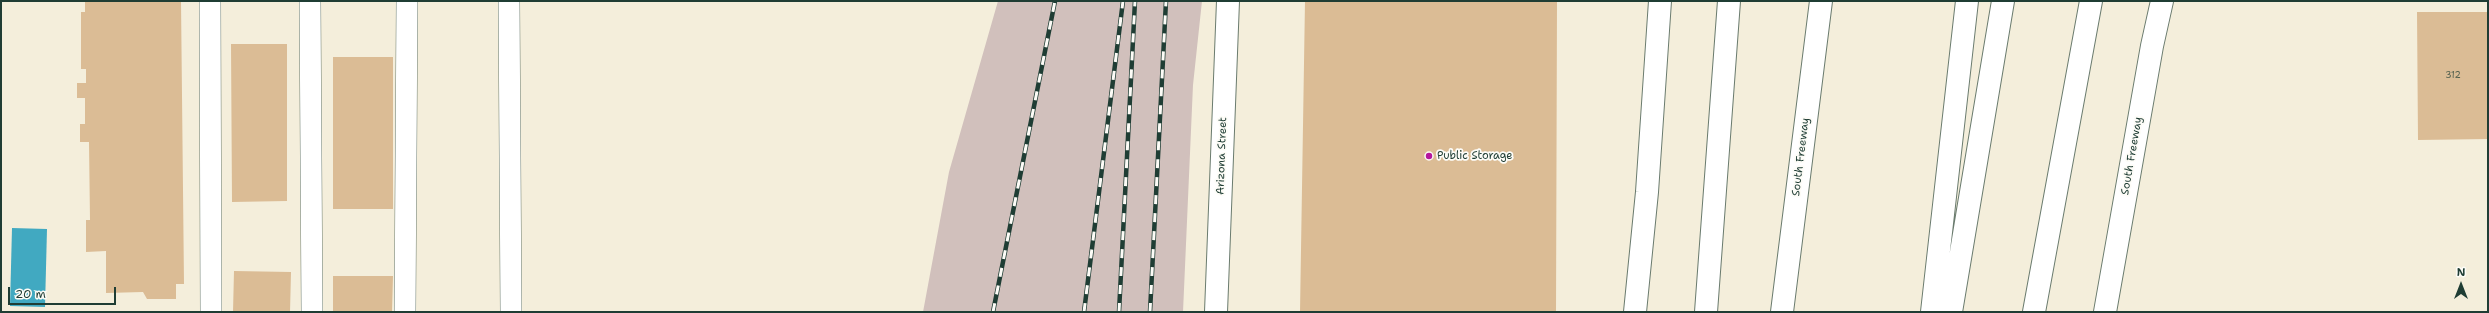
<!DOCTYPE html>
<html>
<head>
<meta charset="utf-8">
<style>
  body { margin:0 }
  #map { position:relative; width:2489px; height:313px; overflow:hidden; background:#f4eedb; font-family:"Shantell Sans",sans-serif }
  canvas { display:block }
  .frame { position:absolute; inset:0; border:2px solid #1f3d34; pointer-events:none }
  .north { position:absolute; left:2441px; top:265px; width:40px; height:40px; -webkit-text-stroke:3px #fdfcf7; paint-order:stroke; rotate:0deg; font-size:11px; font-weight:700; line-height:16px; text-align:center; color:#1f3d34 }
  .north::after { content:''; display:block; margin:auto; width:14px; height:18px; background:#1f3d34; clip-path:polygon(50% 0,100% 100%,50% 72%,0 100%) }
  .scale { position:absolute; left:8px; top:287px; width:108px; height:18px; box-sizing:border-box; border:2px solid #1f3d34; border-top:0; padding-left:5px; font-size:12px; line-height:14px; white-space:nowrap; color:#1f3d34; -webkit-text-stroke:3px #fdfcf7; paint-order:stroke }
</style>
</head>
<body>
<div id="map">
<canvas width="2489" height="313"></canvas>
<div class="frame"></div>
<div class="north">N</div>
<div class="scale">20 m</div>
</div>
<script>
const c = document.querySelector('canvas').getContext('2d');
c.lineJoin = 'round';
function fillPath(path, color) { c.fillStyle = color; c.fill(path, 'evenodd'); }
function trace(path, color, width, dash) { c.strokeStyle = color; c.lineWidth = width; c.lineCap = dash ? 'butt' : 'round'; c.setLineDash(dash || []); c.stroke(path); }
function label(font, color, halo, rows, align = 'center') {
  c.font = font + ' "Shantell Sans",sans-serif'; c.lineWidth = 3.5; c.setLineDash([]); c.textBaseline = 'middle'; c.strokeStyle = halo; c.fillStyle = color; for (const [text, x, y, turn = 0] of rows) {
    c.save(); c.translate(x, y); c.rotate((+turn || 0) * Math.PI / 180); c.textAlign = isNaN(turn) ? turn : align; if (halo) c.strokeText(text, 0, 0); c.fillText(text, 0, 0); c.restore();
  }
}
fillPath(new Path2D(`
  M 998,1 L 1202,1 L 1193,85 L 1183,312 L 923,312 L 949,172 Z`), '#d1c0bc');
fillPath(new Path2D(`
  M 12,228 L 47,229 L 45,307 L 10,306 Z`), '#41a9c1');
fillPath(new Path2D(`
  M 85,1 L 181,1 L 184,284 L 176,284 L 176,299 L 147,299 L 143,292 L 106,293 L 106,251 L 86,252 L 86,220 L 90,220 L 89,142 L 80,142 L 80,124 L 85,124 L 85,98 L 77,98 L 77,83 L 86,83 L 86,69 L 81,69 L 81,12 L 85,12 Z
  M 1305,1 L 1557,1 L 1556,312 L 1300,312 Z
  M 2417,12 L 2488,12 L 2488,139 L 2418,140 Z
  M 231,44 L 287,44 L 287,201 L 232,202 Z
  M 333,57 L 393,57 L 393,209 L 333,209 Z
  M 234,271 L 291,272 L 290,312 L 233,312 Z
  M 333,276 L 393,276 L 392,312 L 333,312 Z`), '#dbbc95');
const service = new Path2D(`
  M 210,1 L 211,312
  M 310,1 L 312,312
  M 509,1 L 511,312
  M 405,312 L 407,1`);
const minor = new Path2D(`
  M 1216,312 L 1228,1`);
const secondary = new Path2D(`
  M 1635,312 L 1647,192 L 1660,1
  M 2105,312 L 2152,46 L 2162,1`);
const motorway = new Path2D(`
  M 1706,312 L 1729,1
  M 1782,312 L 1821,1
  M 1932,312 L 1967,1
  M 1951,312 L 2003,1
  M 2034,312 L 2091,1`);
trace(service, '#6a7b6e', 22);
trace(minor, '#6a7b6e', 24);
trace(secondary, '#6a7b6e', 24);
trace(motorway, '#6a7b6e', 24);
trace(service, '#fff', 21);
trace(minor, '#fff', 22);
trace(secondary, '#fff', 22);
trace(motorway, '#fff', 22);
const rail = new Path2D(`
  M 993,312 L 1055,1
  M 1084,312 L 1123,1
  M 1119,312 L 1135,1
  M 1150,312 L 1166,1`);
trace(rail, '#1f3d34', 4.5);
trace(rail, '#fdfcf7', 3, [9]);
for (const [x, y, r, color] of [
  [1429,156,4,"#b5179e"]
]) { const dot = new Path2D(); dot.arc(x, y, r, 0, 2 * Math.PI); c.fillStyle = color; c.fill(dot); trace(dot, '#fdfcf7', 1.5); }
label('9px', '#4e5d4c', null, [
  ["312",2453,76]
]);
label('11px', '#1f3d34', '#fdfcf7', [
  ["Arizona Street",1222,156,-88],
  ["South Freeway",2132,156,-80],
  ["South Freeway",1801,157,-83]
]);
label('11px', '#1f3d34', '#fdfcf7', [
  ["Public Storage",1437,156]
], 'left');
</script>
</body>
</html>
